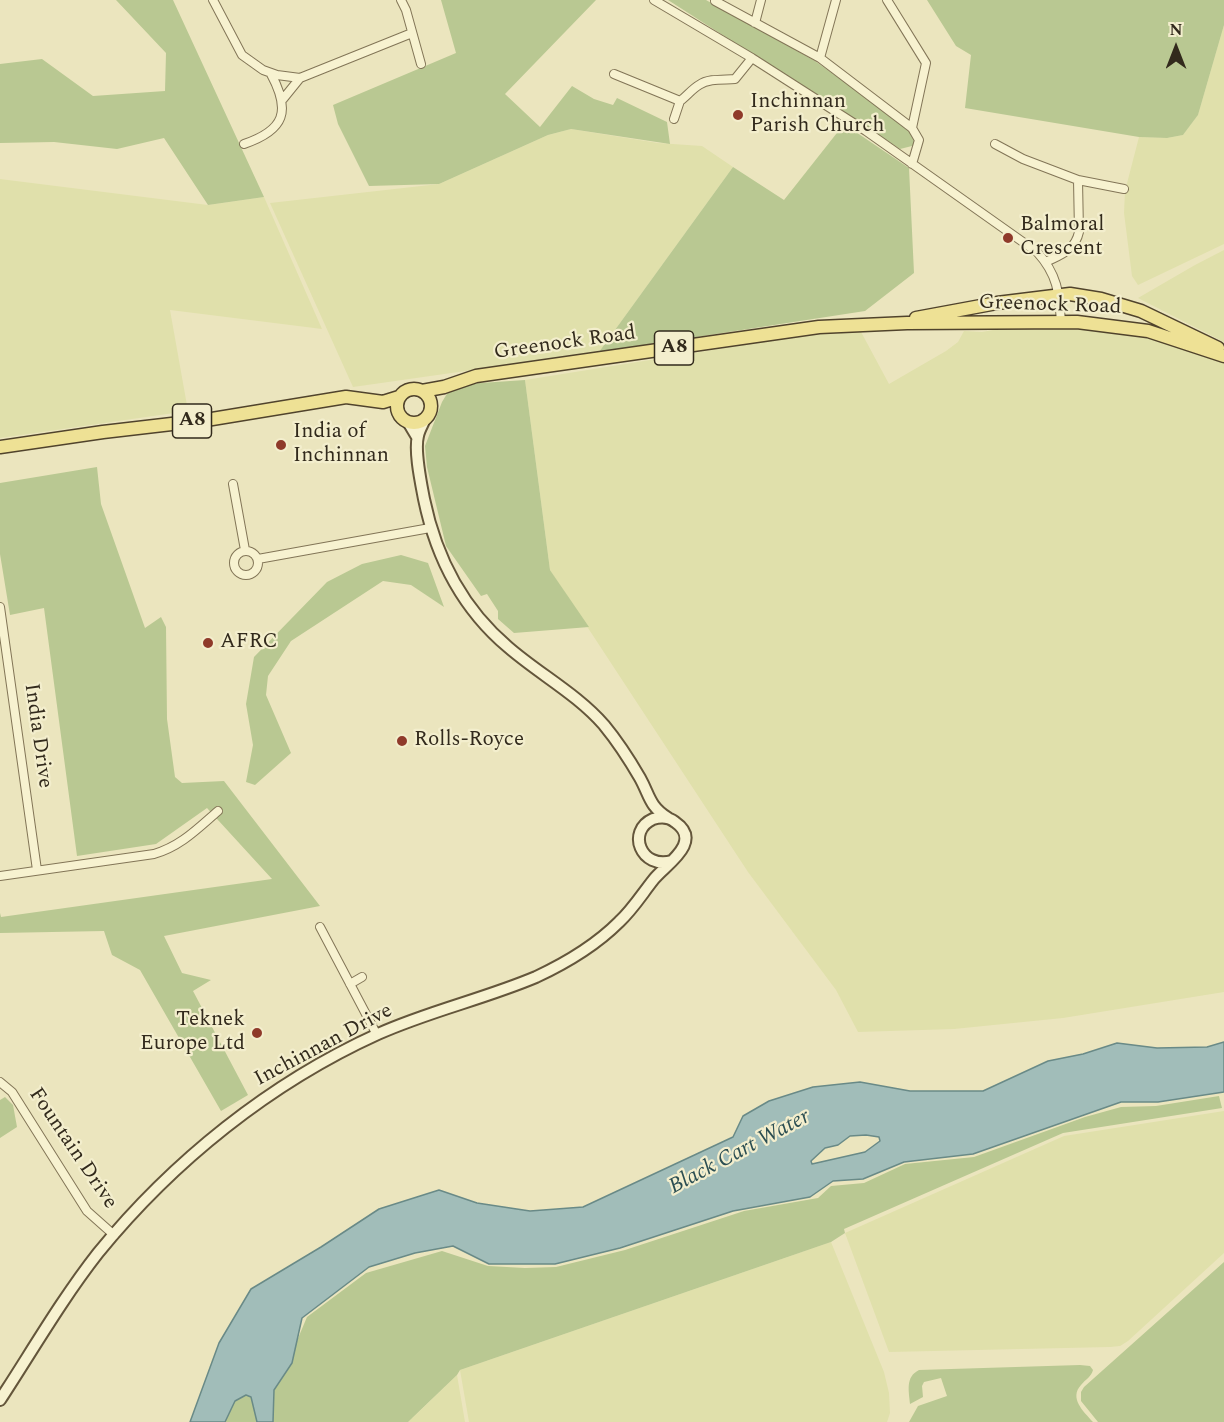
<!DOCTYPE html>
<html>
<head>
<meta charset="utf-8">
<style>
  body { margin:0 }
  #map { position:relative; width:1224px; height:1422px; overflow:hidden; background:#ebe5be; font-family:Spectral,serif }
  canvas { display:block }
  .north { position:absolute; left:1146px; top:18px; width:60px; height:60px; -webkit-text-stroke:4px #f3eecd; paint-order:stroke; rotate:0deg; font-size:16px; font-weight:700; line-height:24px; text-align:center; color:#322a1c }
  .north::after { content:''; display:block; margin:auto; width:21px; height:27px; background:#322a1c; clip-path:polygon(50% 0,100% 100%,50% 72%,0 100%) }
</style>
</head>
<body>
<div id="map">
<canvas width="1224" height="1422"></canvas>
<div class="north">N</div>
</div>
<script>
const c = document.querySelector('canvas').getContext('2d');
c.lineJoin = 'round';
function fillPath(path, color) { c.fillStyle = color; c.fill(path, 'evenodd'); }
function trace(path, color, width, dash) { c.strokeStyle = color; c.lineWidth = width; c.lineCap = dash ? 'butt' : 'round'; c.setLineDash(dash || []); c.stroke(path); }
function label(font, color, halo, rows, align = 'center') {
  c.font = font + ' Spectral,serif'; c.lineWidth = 4.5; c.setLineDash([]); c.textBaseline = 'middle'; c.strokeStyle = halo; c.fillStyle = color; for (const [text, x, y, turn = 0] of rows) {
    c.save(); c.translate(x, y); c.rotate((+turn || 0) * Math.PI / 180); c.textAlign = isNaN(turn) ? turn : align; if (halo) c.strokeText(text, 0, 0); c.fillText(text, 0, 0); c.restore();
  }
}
fillPath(new Path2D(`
  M 1224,25 L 1224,244 L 1138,285 L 1132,276 L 1124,213 L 1125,191 L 1139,137 L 1167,138 L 1183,135 L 1198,115 Z
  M 571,129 L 658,143 L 702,146 L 733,167 L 599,352 L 353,387 L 270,203 L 439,184 L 548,135 Z
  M 0,179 L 208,205 L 264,197 L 322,329 L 170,310 L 188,411 L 0,438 Z
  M 1224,250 L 1224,342 L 1138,298 L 1195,265 Z
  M 1050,326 L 1092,328 L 1121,332 L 1166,343 L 1224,362 L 1224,992 L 1063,1018 L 954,1029 L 858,1032 L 836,990 L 748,872 L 550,570 L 525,380 L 831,331 L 860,330 L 889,384 L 946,351 L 958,342 L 964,331 L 982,332 L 998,329 L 1049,329 Z
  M 1224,1111 L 1224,1253 L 1128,1341 L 1120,1346 L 1110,1347 L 889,1352 L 845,1233 L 1064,1136 Z
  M 831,1242 L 884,1372 L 889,1393 L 890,1413 L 887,1422 L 469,1422 L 460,1370 Z
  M 457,1375 L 465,1422 L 408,1422 L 424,1407 Z`), '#e0e0ab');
fillPath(new Path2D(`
  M 116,0 L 173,0 L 264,197 L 208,205 L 164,138 L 117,149 L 54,142 L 0,143 L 0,64 L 42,59 L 93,96 L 165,91 L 166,53 Z
  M 441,0 L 596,0 L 505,94 L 540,127 L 572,86 L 594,99 L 613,105 L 617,98 L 667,122 L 670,144 L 571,129 L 548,135 L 439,184 L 369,186 L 338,124 L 333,105 L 456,53 Z
  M 668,0 L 706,0 L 815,61 L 908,127 L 916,145 L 900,149 Z
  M 927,0 L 1224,0 L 1224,25 L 1198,115 L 1183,135 L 1167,138 L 1139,137 L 965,108 L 971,55 L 956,46 Z
  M 844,124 L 909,168 L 914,273 L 865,311 L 599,352 L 733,167 L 784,200 Z
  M 525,380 L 550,570 L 589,627 L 514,633 L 498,619 L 498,611 L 487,594 L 481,596 L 446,546 L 427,467 L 425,446 L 442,402 L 448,392 L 466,384 Z
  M 97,467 L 101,504 L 145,628 L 161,617 L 166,627 L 167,719 L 175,777 L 182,783 L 224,781 L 320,906 L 164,936 L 182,973 L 211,980 L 193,991 L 248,1095 L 221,1111 L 140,970 L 112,955 L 104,931 L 0,933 L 0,913 L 1,917 L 272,879 L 207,808 L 156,844 L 77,856 L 44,608 L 10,615 L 0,554 L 0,483 Z
  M 401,555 L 428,563 L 444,607 L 411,585 L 383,581 L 291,641 L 268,676 L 266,695 L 291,753 L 255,785 L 246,782 L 253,745 L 246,704 L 254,657 L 327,582 L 362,564 Z
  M 1219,1096 L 1222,1108 L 1063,1133 L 844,1229 L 845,1233 L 831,1242 L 460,1370 L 457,1375 L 408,1422 L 273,1422 L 274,1390 L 292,1363 L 296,1343 L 307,1317 L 366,1273 L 442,1251 L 488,1266 L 525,1268 L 556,1267 L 625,1250 L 744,1211 L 818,1198 L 831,1186 L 864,1183 L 905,1164 L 974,1157 L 1085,1117 L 1121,1107 L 1156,1106 Z
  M 5,1097 L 13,1105 L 17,1127 L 0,1138 L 0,1100 Z
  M 1224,1262 L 1224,1422 L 1098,1422 L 1081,1401 L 1081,1392 L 1084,1387 Z
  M 1080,1365 L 1090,1366 L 1093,1370 C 1091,1377 1086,1379 1081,1385 C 1069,1398 1083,1411 1093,1422 L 909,1422 L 918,1406 L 947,1396 L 941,1378 L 924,1382 L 922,1386 L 923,1397 L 910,1404 C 909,1391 905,1377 919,1370 Z
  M 246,1394 L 251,1397 L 257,1422 L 225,1422 L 235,1401 Z`), '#b9c892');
const water = new Path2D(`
  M 1224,1042 L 1224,1092 L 1158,1102 L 1121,1102 L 973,1154 L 904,1162 L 863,1179 L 833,1181 L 810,1197 L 733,1211 L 620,1248 L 555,1264 L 489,1264 L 453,1246 L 415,1253 L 369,1267 L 302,1318 L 292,1363 L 274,1390 L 273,1422 L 257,1422 L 251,1397 L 246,1395 L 235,1401 L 225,1422 L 190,1422 L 219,1343 L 251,1289 L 321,1247 L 379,1209 L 439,1190 L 477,1203 L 530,1211 L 583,1207 L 733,1137 L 743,1116 L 769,1101 L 813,1087 L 860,1082 L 910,1091 L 983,1091 L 1048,1061 L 1083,1054 L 1117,1043 L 1157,1048 L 1207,1047 ZM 866,1135 L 879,1137 L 880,1141 L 865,1152 L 812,1164 L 811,1161 L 825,1148 L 838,1145 L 850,1136 Z`);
fillPath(water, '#a1bdb9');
trace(water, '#698a87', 1.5);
const street = new Path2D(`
  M 213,0 L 242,55 L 263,70 L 277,75 L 300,78 L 412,33
  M 401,0 L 406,10 L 421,64
  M 654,0 L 752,58 L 866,131 L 1037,252 C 1058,275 1059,293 1061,322
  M 887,0 L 926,63 L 912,128
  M 715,1 L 820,58 L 912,128 L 919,140 L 912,164
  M 755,23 L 761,0
  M 820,58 L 836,0
  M 614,74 L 680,101
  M 283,99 L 300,78
  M 674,119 L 680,101 C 687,96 692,89 699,85 C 709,78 724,80 735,79 L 752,58
  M 244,144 C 285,130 291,111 271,74
  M 995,144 L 1023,159 L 1078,180 L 1124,189
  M 1046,262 C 1062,254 1075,250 1079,232 L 1078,180
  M 233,484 L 245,550
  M234 563a12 12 0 1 1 24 0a12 12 0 1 1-24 0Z
  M 258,559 L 430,528
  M 0,607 L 37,870
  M 0,876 L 154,854 C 181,846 197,829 218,811
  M 320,927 L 377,1035
  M 350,984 L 362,977
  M 0,1082 L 12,1092 L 87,1211 L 114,1235`);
const secondary = new Path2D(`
  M 425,419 C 423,424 419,430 418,436 C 414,451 421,483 424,499 C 436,557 463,609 508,647 C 539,674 577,694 604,725 C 618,742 629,759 640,778 C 650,796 649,806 668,818
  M 408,422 L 417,437
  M 0,1400 C 32,1351 62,1299 98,1253 C 173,1161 270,1083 378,1034 C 429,1011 484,999 536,977 C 566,963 595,946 619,922 C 633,909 642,894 654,879 C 665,865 704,842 675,822 C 669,817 660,817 653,819 C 626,831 641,870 672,861`);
const primary = new Path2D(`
  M 916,318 L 997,303 L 1070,294 L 1101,299 L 1141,311 L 1218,348
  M397 406a17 17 0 1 1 34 0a17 17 0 1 1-34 0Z
  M 422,391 L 444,387 L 476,376 L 819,327 L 907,323 L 1077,322 L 1148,331 L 1224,356
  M 0,447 L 103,432 L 206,420 L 346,397 L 383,402 L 399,397`);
trace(street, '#827557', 10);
trace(secondary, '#64563b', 14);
trace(primary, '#50432c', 15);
trace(street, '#f7f2d0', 8);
trace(secondary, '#f7f2d0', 10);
trace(primary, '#eee195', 12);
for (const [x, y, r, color] of [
  [738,115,6,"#8f3a2a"],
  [1008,238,6,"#8f3a2a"],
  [281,445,6,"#8f3a2a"],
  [208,643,6,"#8f3a2a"],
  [402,741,6,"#8f3a2a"],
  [257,1033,6,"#8f3a2a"]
]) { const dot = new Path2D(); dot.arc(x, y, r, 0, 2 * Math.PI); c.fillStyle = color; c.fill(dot); trace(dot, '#f3eecd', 2); }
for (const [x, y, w] of [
  [674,348,39],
  [192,421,39]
]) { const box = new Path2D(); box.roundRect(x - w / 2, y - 17, w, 34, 4.5); c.fillStyle = '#f3eecd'; c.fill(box); trace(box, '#322a1c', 1.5); }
label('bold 20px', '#322a1c', null, [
  ["A8",674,348],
  ["A8",192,421]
]);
label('21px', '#322a1c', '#f3eecd', [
  ["Inchinnan",750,103],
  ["Parish Church",750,127],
  ["Balmoral",1020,226],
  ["Crescent",1020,250],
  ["India of",293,433],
  ["Inchinnan",293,457],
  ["AFRC",220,643],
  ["Rolls-Royce",414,741],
  ["Teknek",245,1021,"right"],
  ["Europe Ltd",245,1045,"right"]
], 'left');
label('21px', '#322a1c', '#f3eecd', [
  ["Greenock Road",1050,306,2],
  ["Greenock Road",565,344,-8],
  ["India Drive",37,736,82],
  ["Inchinnan Drive",324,1046,-28],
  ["Fountain Drive",72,1149,56]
]);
label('italic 22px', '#2b4e52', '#f3eecd', [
  ["Black Cart Water",740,1153,-28]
]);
</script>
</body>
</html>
